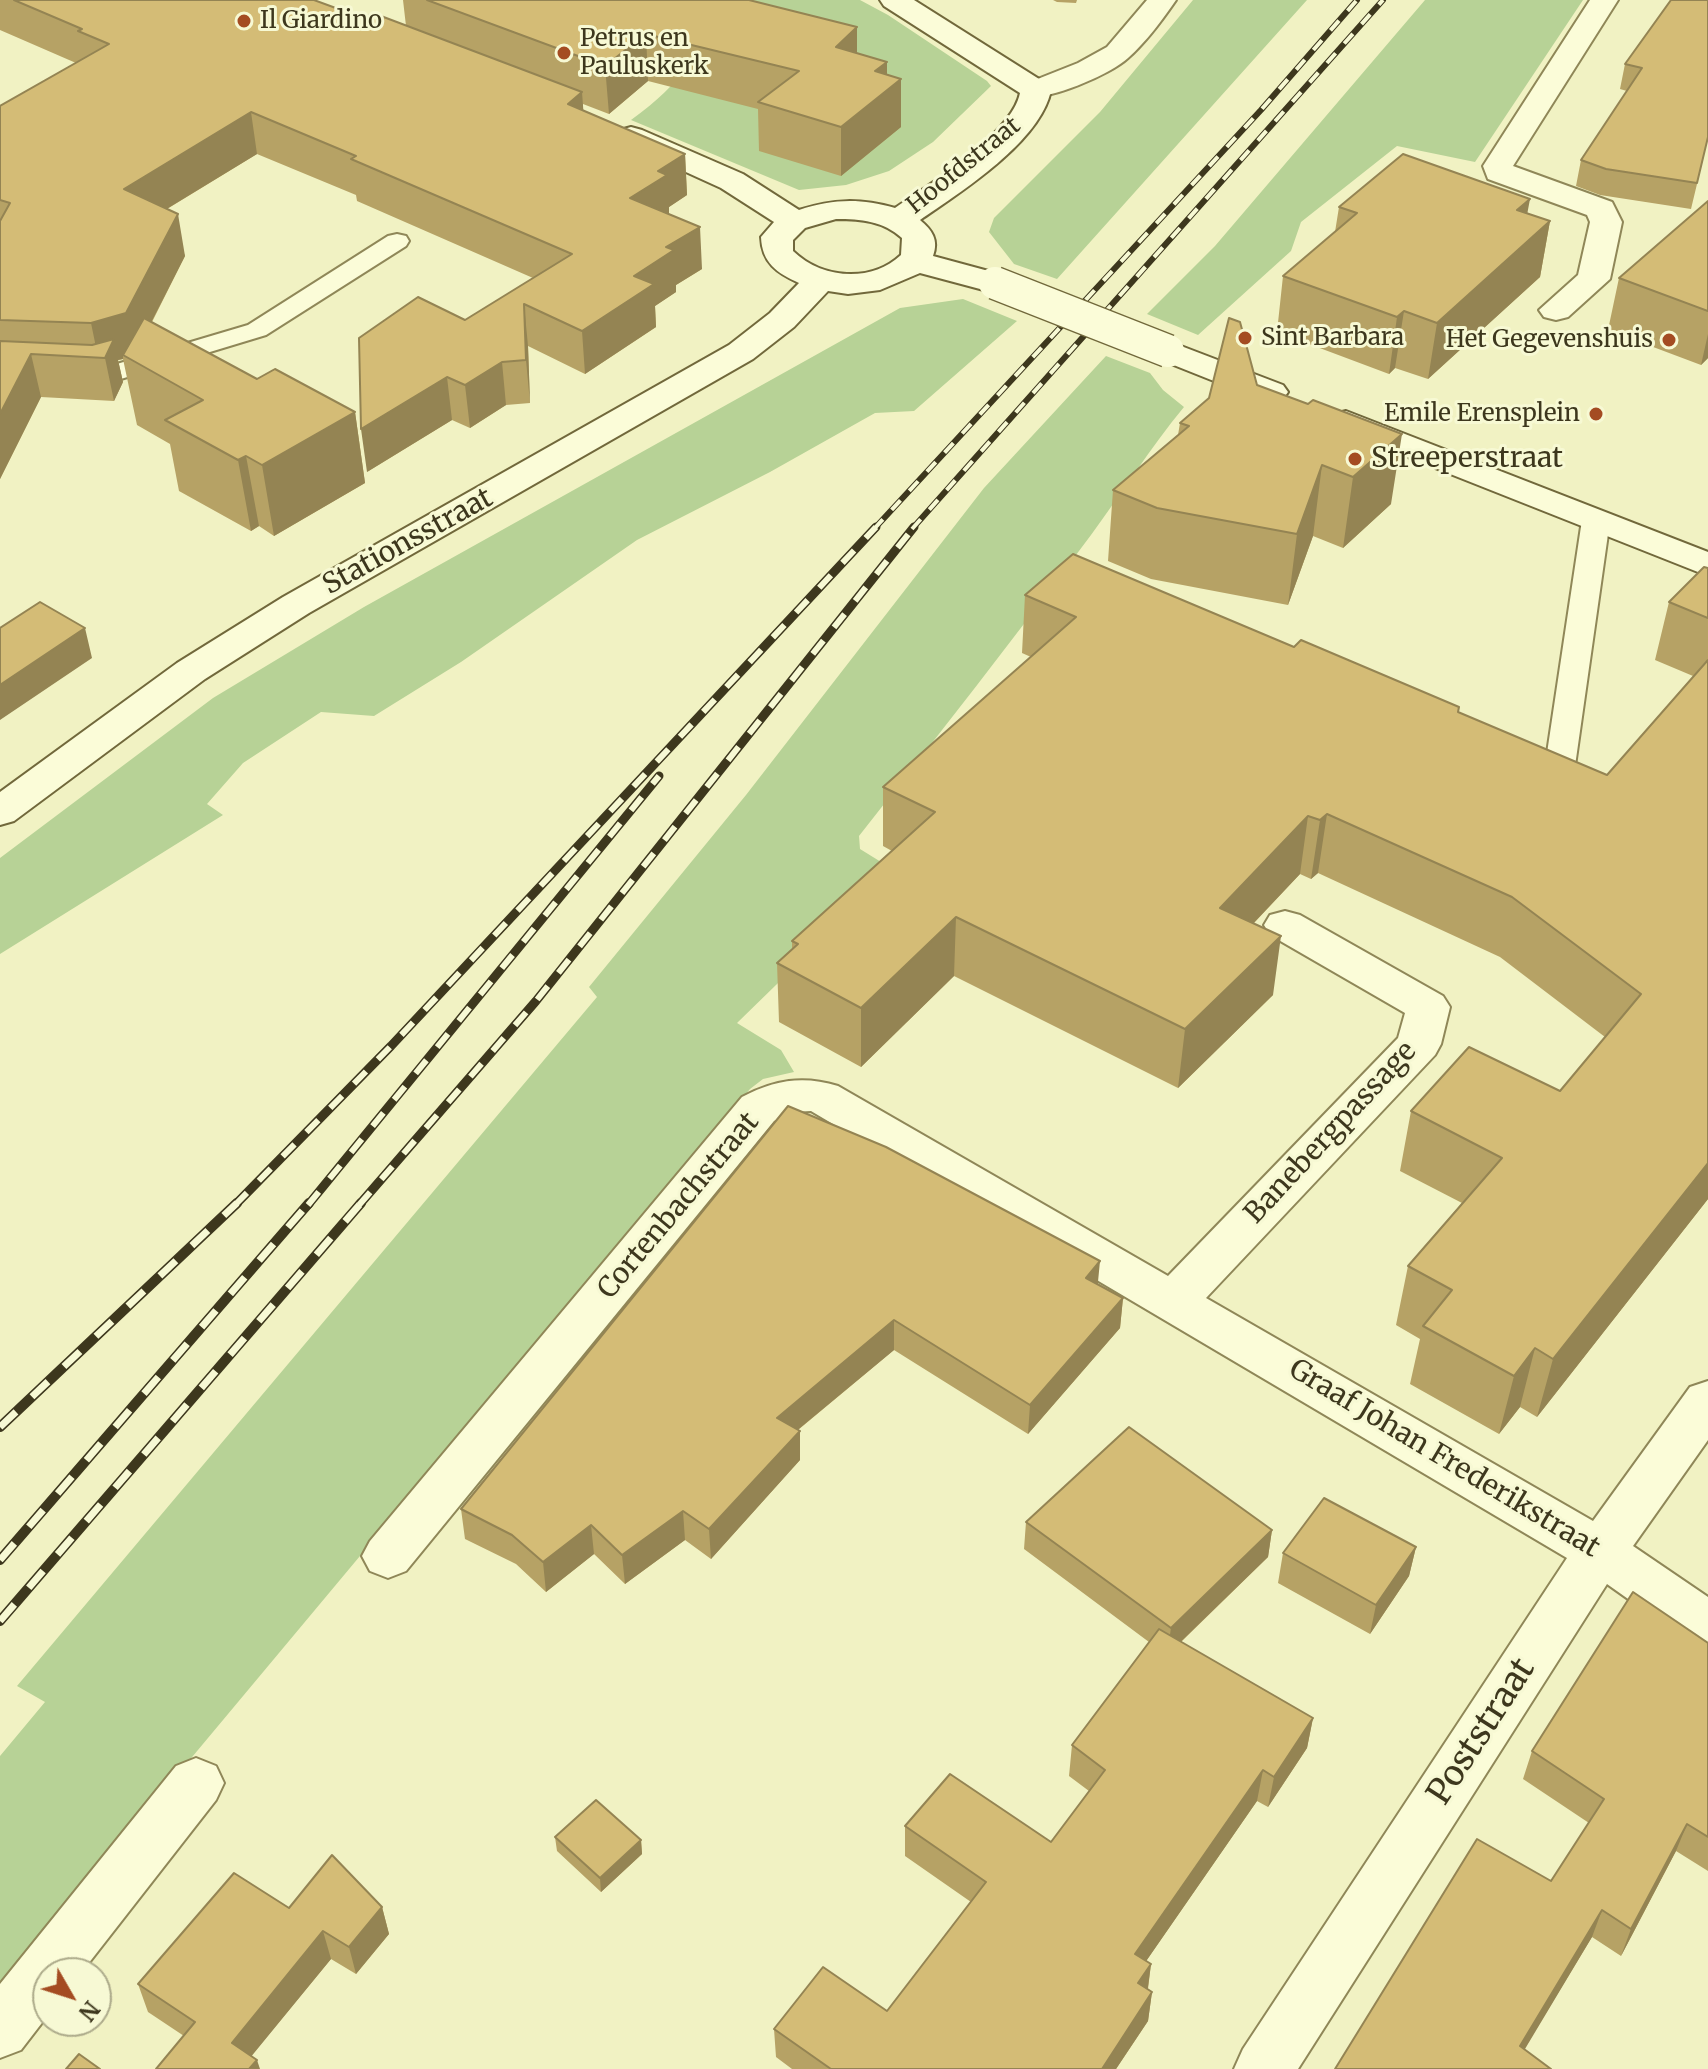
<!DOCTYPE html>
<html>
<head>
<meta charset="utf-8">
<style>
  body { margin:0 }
  #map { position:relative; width:1708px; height:2069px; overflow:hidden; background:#f1f2c3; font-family:Merriweather,serif }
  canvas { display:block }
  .north { position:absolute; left:32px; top:1957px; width:80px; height:80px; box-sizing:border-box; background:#f7f9d4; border:2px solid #adab8b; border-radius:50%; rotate:129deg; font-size:22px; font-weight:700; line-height:32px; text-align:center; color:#3d371d }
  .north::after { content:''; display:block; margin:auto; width:28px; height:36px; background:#a44c22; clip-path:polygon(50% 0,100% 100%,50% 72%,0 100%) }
</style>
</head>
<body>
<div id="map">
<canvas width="1708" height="2069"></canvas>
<div class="north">N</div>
</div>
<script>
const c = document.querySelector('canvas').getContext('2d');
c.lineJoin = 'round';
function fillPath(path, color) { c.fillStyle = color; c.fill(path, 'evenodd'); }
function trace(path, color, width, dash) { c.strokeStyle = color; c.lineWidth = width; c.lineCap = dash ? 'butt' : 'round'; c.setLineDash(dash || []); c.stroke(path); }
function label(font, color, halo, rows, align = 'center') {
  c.font = font + ' Merriweather,serif'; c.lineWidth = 6; c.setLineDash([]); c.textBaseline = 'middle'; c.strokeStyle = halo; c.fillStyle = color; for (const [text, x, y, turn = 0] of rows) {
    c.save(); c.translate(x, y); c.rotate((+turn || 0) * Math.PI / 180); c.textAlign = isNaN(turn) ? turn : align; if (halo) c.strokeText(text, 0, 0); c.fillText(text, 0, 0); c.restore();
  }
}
fillPath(new Path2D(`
  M 728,0 L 860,0 L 888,15 L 987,81 L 991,86 L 933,142 L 889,171 L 846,185 L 799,190 L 631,120 C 684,82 696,55 728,0 Z
  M 1193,0 L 1307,0 L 1057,279 L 1014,264 L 989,232 L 994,218 L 1100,112 Z
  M 1425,0 L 1583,0 L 1475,162 L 1397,146 L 1301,222 L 1291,251 L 1198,335 L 1147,314 L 1215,246 Z
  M 963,299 L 1017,321 L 914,411 L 875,413 L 770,472 L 637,540 L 461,662 L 374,716 L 321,712 L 243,763 L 207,804 L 223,815 L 0,954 L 0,858 L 213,698 L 364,607 L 900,308 Z
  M 1106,356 L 1150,373 L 1163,390 L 1184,407 C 1150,448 1122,493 1091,535 C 1015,637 937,737 859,836 L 860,849 L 894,870 L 737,1023 L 781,1050 L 794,1072 L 763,1079 L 750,1089 L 0,1987 L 0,1756 L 45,1702 L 17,1686 L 597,997 L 589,987 L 746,795 L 984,488 Z`), '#b7d296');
const lane = new Path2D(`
  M 397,234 L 406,236 L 409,241 L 406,246 L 266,335 L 101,385 L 0,381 L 0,365 L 100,369 L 248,325 L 388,236 Z
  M 1596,512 L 1606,514 L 1610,520 L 1574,773 L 1570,780 L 1559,783 L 1548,780 L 1544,773 L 1582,520 L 1586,514 Z`);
const street = new Path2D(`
  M 1147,0 L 1176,0 C 1163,19 1146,42 1128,58 C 1111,74 1047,102 1025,96 L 1021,90 L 1025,84 L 1078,63 L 1107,47 Z
  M 1590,0 L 1618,0 L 1513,166 L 1612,202 L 1622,222 L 1610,279 L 1568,317 L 1556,320 L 1544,317 L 1539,310 L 1578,275 L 1590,222 L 1587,215 L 1488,179 L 1483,166 Z
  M 1285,911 L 1300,915 L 1443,996 L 1450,1007 L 1441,1044 L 1435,1055 L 1206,1298 L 1593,1521 L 1690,1387 L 1708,1381 L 1708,1440 L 1633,1546 L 1708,1597 L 1708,1648 L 1689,1642 L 1607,1584 L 1298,2069 L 1234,2069 L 1243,2049 L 1567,1558 L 811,1111 L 792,1112 L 774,1121 L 406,1571 L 388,1578 L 370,1571 L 362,1556 L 370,1541 L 742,1097 C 774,1080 803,1075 838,1086 L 1168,1276 L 1398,1038 L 1405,1013 L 1270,935 L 1264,925 L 1270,915 Z
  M 196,1758 L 216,1766 L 224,1783 L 216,1800 L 81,1973 L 48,1973 L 48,2015 L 21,2050 L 0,2058 L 0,1984 L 176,1766 Z`);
const secondary = new Path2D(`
  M 880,0 L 914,0 L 1047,84 L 1051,90 C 1041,141 961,192 920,220 C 932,230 939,240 933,256 L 1007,276 L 1011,283 L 1007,290 L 995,293 L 920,273 L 880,290 L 848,294 L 828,291 L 794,327 L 753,359 L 309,613 L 205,679 L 14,821 L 0,825 L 0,792 L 177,663 L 283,597 L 729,345 L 770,313 L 799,283 C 777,273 762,263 761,237 L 774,222 L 721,188 L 620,142 L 616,136 L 620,130 L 631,127 L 642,130 L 743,174 L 799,210 C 833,199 860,198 895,208 C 929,185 1012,134 1020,93 L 884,6 ZM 836,219 C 861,219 883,221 902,238 L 901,255 C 871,283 822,279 793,251 L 793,240 L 805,228 Z
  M 1168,341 L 1283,385 L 1288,392 L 1283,399 L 1271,402 L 1259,399 L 1156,358 L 1151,351 L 1156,344 Z
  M 1346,411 L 1708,552 L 1708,576 L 1334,428 L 1329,421 L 1334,414 Z`);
trace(lane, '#8f8758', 4);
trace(street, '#8f8758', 4);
trace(secondary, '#71683b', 4);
fillPath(lane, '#fbfcd8');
fillPath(street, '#fbfcd8');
fillPath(secondary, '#fbfcd8');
const railFar2 = new Path2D(`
  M 874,529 L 1261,110 L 1357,0
  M 912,529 L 1383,0`);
const railFar1 = new Path2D(`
  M 235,1205 L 391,1046 L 876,527
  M 308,1205 L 659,776
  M 359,1205 L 536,1001 L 914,527`);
const rail = new Path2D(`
  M 0,1427 L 237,1203
  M 0,1560 L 309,1203
  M 0,1621 L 361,1203`);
trace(railFar2, '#3d371d', 6);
trace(railFar1, '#3d371d', 9);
trace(rail, '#3d371d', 10);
trace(railFar2, '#f7f9d4', 4, [13]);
trace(railFar1, '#f7f9d4', 6, [17]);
trace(rail, '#f7f9d4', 7, [22]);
const secondaryBridge = new Path2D(`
  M 995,283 L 1168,351`);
trace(secondaryBridge, '#71683b', 35, []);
trace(secondaryBridge, '#fbfcd8', 32);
fillPath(new Path2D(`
  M 0,0 L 314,0 L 363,18 L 406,26 L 403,0 L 749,0 L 857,27 L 857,53 L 887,62 L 887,75 L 901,79 L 901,127 L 841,176 L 759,151 L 758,109 L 648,81 L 609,114 L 583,104 L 583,110 L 685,154 L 687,195 L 669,207 L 669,214 L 702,269 L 676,285 L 676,292 L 655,306 L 656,327 L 585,374 L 528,346 L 530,403 L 506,405 L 470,428 L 452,420 L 367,472 L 465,320 L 533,278 L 357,201 L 356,195 L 257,154 L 167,209 L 185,256 L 152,322 L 257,379 L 355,412 L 365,483 L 274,536 L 259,526 L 251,531 L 179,491 L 170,444 L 137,425 L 123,359 L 118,360 L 123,382 L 114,401 L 41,397 L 0,479 L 0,106 L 76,63 L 0,30 Z
  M 1053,0 L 1077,0 L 1076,3 L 1057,2 Z
  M 1671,0 L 1708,138 L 1691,209 L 1600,195 L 1576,186 L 1581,160 L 1627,91 L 1620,89 L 1625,64 Z
  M 1708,201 L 1708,358 L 1701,365 L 1608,330 L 1619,278 Z
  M 1339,207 L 1527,213 L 1550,221 L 1540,277 L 1428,379 L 1395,368 L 1389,374 L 1277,332 L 1283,276 L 1335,232 Z
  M 1257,385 L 1391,504 L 1343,548 L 1313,536 L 1288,605 L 1151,579 L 1108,561 L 1113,490 L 1178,435 L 1180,423 Z
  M 1708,568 L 1708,1199 L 1537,1417 L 1520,1407 L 1499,1434 L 1410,1384 L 1420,1339 L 1396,1325 L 1408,1266 L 1462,1203 L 1400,1171 L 1411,1111 L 1560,1091 L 1605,1037 L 1500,957 L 1318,873 L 1311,879 L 1300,874 L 1254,923 L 1273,995 L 1178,1088 L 954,976 L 861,1067 L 779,1022 L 777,963 L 792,949 L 792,941 L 892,851 L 883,846 L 883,787 L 1031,657 L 1022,653 L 1025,595 L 1294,647 L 1458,712 L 1607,775 L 1693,676 L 1655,660 L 1669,602 Z
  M 886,1147 L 1098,1284 L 1123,1298 L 1120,1328 L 1028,1434 L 894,1350 L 798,1430 L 800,1460 L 711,1559 L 685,1540 L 625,1584 L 594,1554 L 546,1592 L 516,1564 L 465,1539 L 461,1509 Z
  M 1026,1522 L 1272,1530 L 1268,1557 L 1181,1642 L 1313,1718 L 1307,1748 L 1268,1807 L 1257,1801 L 1146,1961 L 1151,1964 L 1148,1989 L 1152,1992 L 1148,2021 L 1116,2069 L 792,2069 L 776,2057 L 774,2029 L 887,2011 L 971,1902 L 905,1856 L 905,1826 L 1051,1842 L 1089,1791 L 1069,1776 L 1072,1745 L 1149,1642 L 1024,1549 Z
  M 1416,1547 L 1409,1576 L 1370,1634 L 1278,1583 L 1283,1553 Z
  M 1708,1643 L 1708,1871 L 1676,1851 L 1621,1956 L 1592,1937 L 1524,2049 L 1335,2069 L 1551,1881 L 1589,1823 L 1523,1779 L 1532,1751 Z
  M 555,1837 L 641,1840 L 642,1854 L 601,1892 L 557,1851 Z
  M 382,1907 L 389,1934 L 356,1974 L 331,1959 L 251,2056 L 184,2036 L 148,2012 L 138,1984 L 289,1908 Z`), '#b6a265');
fillPath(new Path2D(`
  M 857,27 L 857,75 L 836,47 Z
  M 646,34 L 648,81 L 609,114 L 605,66 Z
  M 887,62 L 887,90 L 901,79 L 901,127 L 841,176 L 841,127 L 875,71 Z
  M 582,92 L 585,133 L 568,104 Z
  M 251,112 L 257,154 L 132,230 L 124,189 Z
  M 685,154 L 687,195 L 669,207 L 669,217 L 630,198 L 658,171 Z
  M 1530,199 L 1521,247 L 1550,221 L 1540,277 L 1428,379 L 1437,323 L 1517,210 Z
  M 178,214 L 185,256 L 134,356 L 123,355 L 123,359 L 118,360 L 123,382 L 114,401 L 105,358 L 98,357 L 91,323 Z
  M 700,227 L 702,269 L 676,285 L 676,292 L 655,306 L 656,327 L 585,374 L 582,331 L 634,276 L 666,247 Z
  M 524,304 L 528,346 L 530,403 L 526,360 Z
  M 1404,311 L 1395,368 L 1389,374 L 1397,317 Z
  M 1708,334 L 1708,358 L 1701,365 Z
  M 31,354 L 41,397 L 0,479 L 0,414 Z
  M 502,362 L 506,405 L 470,428 L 465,385 Z
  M 447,377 L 452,420 L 367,472 L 361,429 Z
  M 355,412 L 365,483 L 274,536 L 262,465 Z
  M 1402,434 L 1391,504 L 1343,548 L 1353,477 Z
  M 246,456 L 259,526 L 251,531 L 238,460 Z
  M 1322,465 L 1313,536 L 1288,605 L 1297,534 Z
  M 85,628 L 92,658 L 0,720 L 0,685 Z
  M 1327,814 L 1318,873 L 1311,879 L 1320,820 Z
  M 1308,816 L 1300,874 L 1212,967 L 1220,908 Z
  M 956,917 L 954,976 L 861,1067 L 861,1008 Z
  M 1281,936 L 1273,995 L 1178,1088 L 1185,1029 Z
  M 1708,1163 L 1708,1199 L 1537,1417 L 1553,1359 Z
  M 1100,1261 L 1097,1292 L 1086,1278 Z
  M 1123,1298 L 1120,1328 L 1028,1434 L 1030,1405 Z
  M 894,1320 L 894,1350 L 777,1447 L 777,1418 Z
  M 1535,1348 L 1520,1407 L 1499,1434 L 1514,1376 Z
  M 800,1431 L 800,1460 L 711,1559 L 709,1529 Z
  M 683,1511 L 685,1540 L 625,1584 L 622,1555 Z
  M 591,1525 L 594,1554 L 546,1592 L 543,1562 Z
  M 1272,1530 L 1268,1557 L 1167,1655 L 1171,1628 Z
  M 1416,1547 L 1409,1576 L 1370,1634 L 1376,1605 Z
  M 1313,1718 L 1307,1748 L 1268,1807 L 1274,1777 Z
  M 1263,1770 L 1257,1801 L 1131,1983 L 1135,1954 Z
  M 1687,1824 L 1676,1851 L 1621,1956 L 1631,1929 Z
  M 641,1840 L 642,1854 L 601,1892 L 600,1878 Z
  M 382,1907 L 389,1934 L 356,1974 L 349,1947 Z
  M 1602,1910 L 1592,1937 L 1513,2069 L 1520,2046 Z
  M 323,1931 L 331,1959 L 241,2069 L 232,2043 Z
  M 1151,1964 L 1147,1994 L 1138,1983 Z
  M 1152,1992 L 1148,2021 L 1116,2069 L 1102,2069 Z
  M 257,2060 L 260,2069 L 249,2069 Z`), '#948453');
const building = new Path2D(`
  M 14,0 L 314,0 L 363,18 L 373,13 L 582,92 L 568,104 L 685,154 L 658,171 L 667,175 L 630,198 L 700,227 L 666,247 L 674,250 L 634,276 L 654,284 L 582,331 L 524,304 L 526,360 L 502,362 L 465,385 L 447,377 L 361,429 L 359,338 L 418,297 L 465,320 L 572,254 L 351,159 L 356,156 L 251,112 L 124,189 L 178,214 L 126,313 L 91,323 L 0,320 L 0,221 L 10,203 L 0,200 L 0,106 L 109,44 L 78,31 L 82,29 Z
  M 427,0 L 749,0 L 857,27 L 836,47 L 887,62 L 875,71 L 901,79 L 841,127 L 758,102 L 799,71 L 646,34 L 605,66 Z
  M 1671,0 L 1708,0 L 1708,137 L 1697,183 L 1606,169 L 1581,160 L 1642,68 L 1625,64 Z
  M 1403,154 L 1530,199 L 1517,210 L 1550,221 L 1437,323 L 1404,311 L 1397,317 L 1283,276 L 1357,213 L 1339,207 Z
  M 1708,201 L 1708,311 L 1619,278 Z
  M 144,318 L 257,379 L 275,369 L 355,412 L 262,465 L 246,456 L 238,460 L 165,420 L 203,400 L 123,355 Z
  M 1229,318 L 1240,322 L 1257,385 L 1308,404 L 1313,400 L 1402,434 L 1353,477 L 1322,465 L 1297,534 L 1157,508 L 1113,490 L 1189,426 L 1180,423 L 1209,398 Z
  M 114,339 L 105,358 L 31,354 L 0,414 L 0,341 L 92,345 Z
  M 1073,554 L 1294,647 L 1301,640 L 1459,707 L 1458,712 L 1607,775 L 1708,660 L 1708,1163 L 1553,1359 L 1535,1348 L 1514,1376 L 1423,1326 L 1452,1290 L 1408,1266 L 1502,1158 L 1411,1111 L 1469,1047 L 1560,1091 L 1641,994 L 1512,897 L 1327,814 L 1320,820 L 1308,816 L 1220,908 L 1281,936 L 1185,1029 L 956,917 L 861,1008 L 777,963 L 798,944 L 792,941 L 935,812 L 883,787 L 1076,617 L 1025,595 Z
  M 1704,567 L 1708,568 L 1708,618 L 1669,602 Z
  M 40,602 L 85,628 L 0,685 L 0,628 Z
  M 788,1106 L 886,1147 L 1100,1261 L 1086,1278 L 1123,1298 L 1030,1405 L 894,1320 L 777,1418 L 800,1431 L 709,1529 L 683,1511 L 622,1555 L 591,1525 L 543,1562 L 512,1535 L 461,1509 Z
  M 1129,1427 L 1272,1530 L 1171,1628 L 1026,1522 Z
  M 1324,1498 L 1416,1547 L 1376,1605 L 1283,1553 Z
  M 1633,1592 L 1708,1643 L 1708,1837 L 1687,1824 L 1631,1929 L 1602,1910 L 1520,2046 L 1551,2069 L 1335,2069 L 1477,1839 L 1551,1881 L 1604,1799 L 1532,1751 Z
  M 1159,1629 L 1313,1718 L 1274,1777 L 1263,1770 L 1135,1954 L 1151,1964 L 1138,1983 L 1152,1992 L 1102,2069 L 831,2069 L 774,2029 L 823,1967 L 887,2011 L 986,1882 L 905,1826 L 950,1774 L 1051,1842 L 1105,1770 L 1072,1745 Z
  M 596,1800 L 641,1840 L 600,1878 L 555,1837 Z
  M 332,1855 L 382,1907 L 349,1947 L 323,1931 L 232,2043 L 257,2060 L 249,2069 L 156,2069 L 195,2022 L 138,1984 L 234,1873 L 289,1908 Z
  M 79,2054 L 100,2069 L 66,2069 Z`);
fillPath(building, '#d4bc76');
trace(building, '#948453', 2);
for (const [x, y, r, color] of [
  [244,21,8,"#a44c22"],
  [564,53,8,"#a44c22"],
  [1245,338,8,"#a44c22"],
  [1669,340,8,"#a44c22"],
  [1596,414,8,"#a44c22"],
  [1355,459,8,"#a44c22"]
]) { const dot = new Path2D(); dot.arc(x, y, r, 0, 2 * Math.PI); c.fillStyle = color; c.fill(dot); trace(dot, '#f7f9d4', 3); }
label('24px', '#3d371d', '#f7f9d4', [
  ["Il Giardino",260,21],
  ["Petrus en",580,39],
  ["Pauluskerk",580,67],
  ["Sint Barbara",1261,338],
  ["Het Gegevenshuis",1653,340,"right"],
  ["Emile Erensplein",1580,414,"right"]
], 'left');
label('24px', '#3d371d', '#f7f9d4', [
  ["Hoofdstraat",964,166,-39]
]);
label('28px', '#3d371d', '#f7f9d4', [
  ["Streeperstraat",1371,459]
], 'left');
label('28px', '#3d371d', '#f7f9d4', [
  ["Stationsstraat",408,542,-29],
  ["Banebergpassage",1331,1133,-47],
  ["Cortenbachstraat",679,1206,-50],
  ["Graaf Johan Frederikstraat",1444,1459,31]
]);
label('34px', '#3d371d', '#f7f9d4', [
  ["Poststraat",1482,1732,-57]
]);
</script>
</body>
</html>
